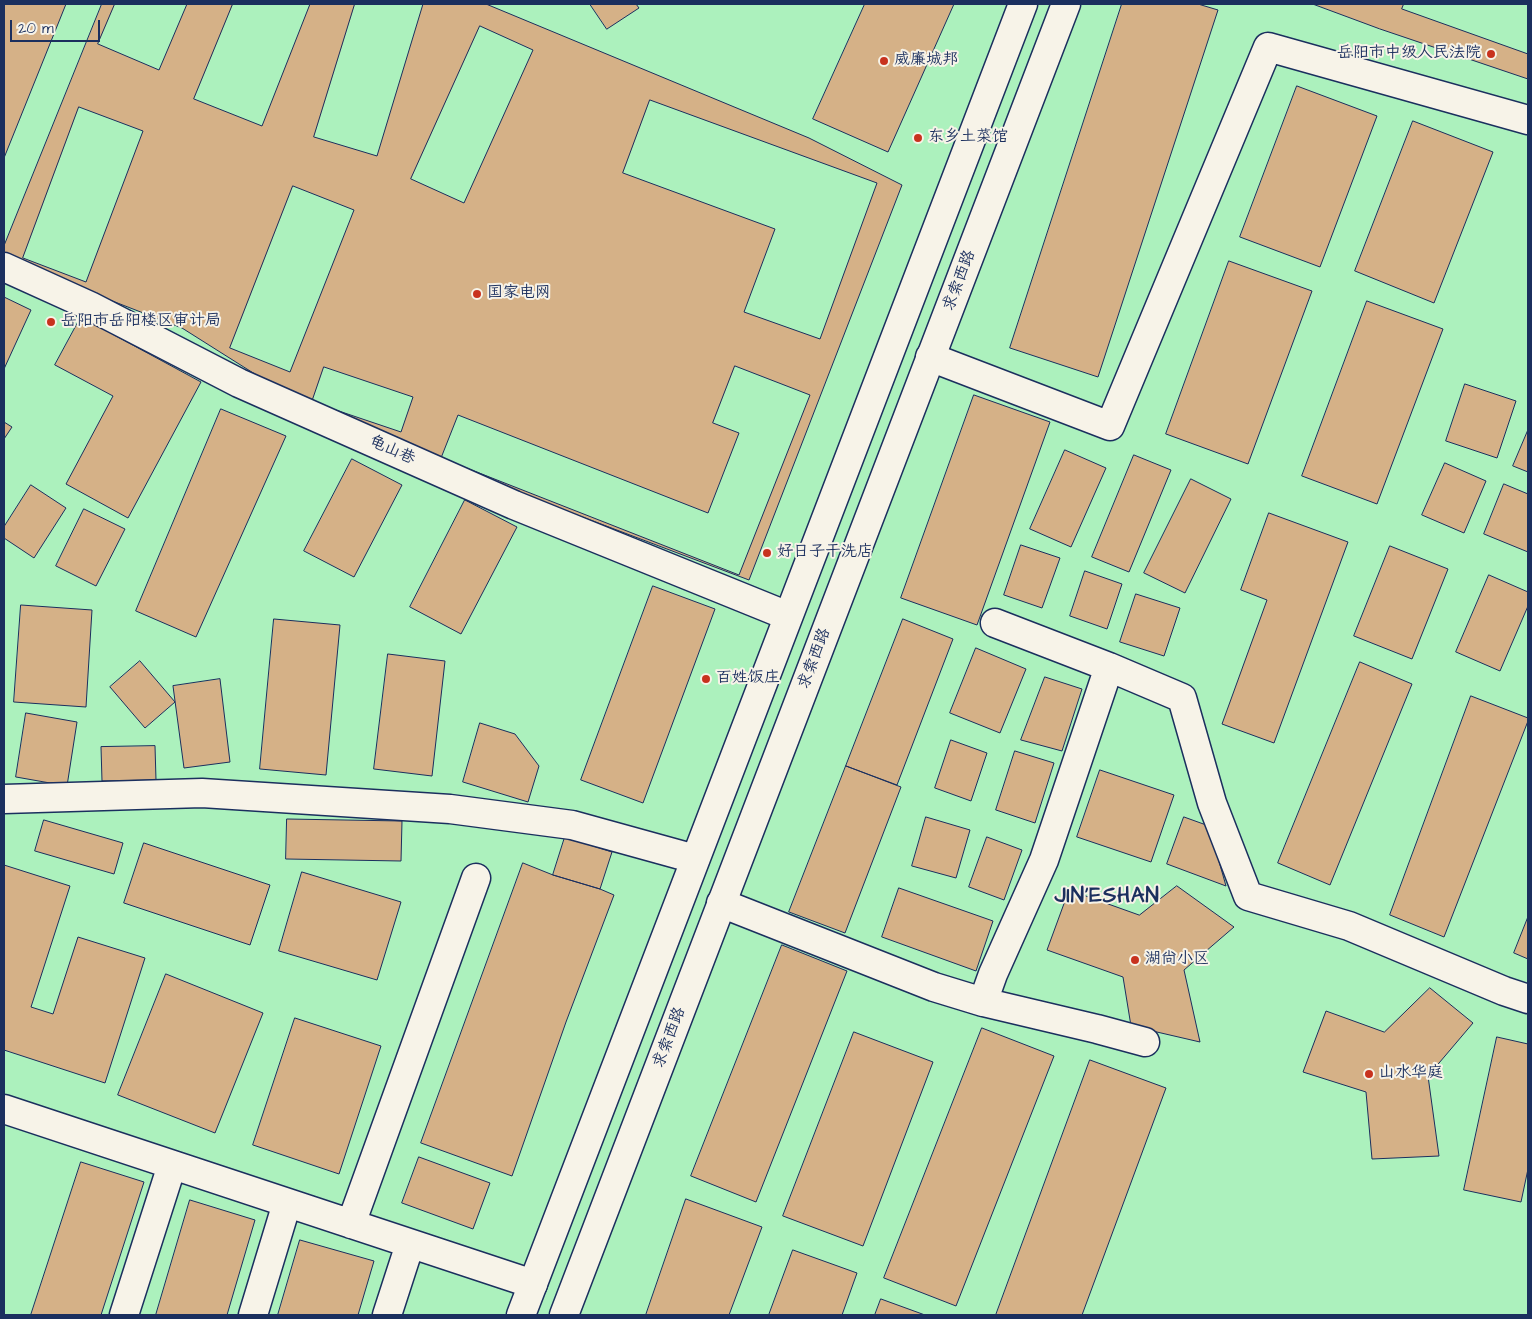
<!DOCTYPE html>
<html>
<head>
<meta charset="utf-8">
<style>
  body { margin:0 }
  #map { position:relative; width:1532px; height:1319px; overflow:hidden; background:#f7f3e8; font-family:"Architects Daughter",sans-serif }
  canvas { display:block }
  .frame { position:absolute; inset:0; border:5px solid #1b2f5e; pointer-events:none }
  .scale { position:absolute; left:10px; top:20px; width:90px; height:22px; box-sizing:border-box; border:2px solid #1b2f5e; border-top:0; padding-left:6px; font-size:15px; line-height:18px; white-space:nowrap; color:#1b2f5e; -webkit-text-stroke:4px #f7f3e8; paint-order:stroke }
</style>
</head>
<body>
<div id="map">
<canvas width="1532" height="1319"></canvas>
<div class="frame"></div>
<div class="scale">20 m</div>
</div>
<script>
const c = document.querySelector('canvas').getContext('2d');
c.lineJoin = 'round';
function fillPath(path, color) { c.fillStyle = color; c.fill(path, 'evenodd'); }
function trace(path, color, width, dash) { c.strokeStyle = color; c.lineWidth = width; c.lineCap = dash ? 'butt' : 'round'; c.setLineDash(dash || []); c.stroke(path); }
function label(font, color, halo, rows, align = 'center') {
  c.font = font + ' "Architects Daughter","LXGW WenKai TC",sans-serif'; c.lineWidth = 4; c.setLineDash([]); c.textBaseline = 'middle'; c.strokeStyle = halo; c.fillStyle = color; for (const [text, x, y, turn = 0] of rows) {
    c.save(); c.translate(x, y); c.rotate((+turn || 0) * Math.PI / 180); c.textAlign = isNaN(turn) ? turn : align; if (halo) c.strokeText(text, 0, 0); c.fillText(text, 0, 0); c.restore();
  }
}
fillPath(new Path2D(`
  M 4,4 L 1528,4 L 1528,1315 L 4,1315 Z`), '#acf1bd');
const building = new Path2D(`
  M 4,4 L 66,4 L 4,158 Z
  M 102,4 L 486,4 L 809,138 L 902,185 L 749,580 L 413,453 L 277,388 L 182,328 L 4,259 L 4,246 Z
  M 115,4 L 187,4 L 159,70 L 98,44 Z
  M 233,4 L 310,4 L 262,126 L 194,99 Z
  M 355,4 L 423,4 L 377,156 L 314,137 Z
  M 590,4 L 636,4 L 639,8 L 607,29 Z
  M 865,4 L 954,4 L 888,152 L 813,119 Z
  M 1122,4 L 1198,4 L 1218,10 L 1098,377 L 1010,348 Z
  M 1313,4 L 1528,4 L 1528,79 L 1380,29 Z
  M 1404,4 L 1528,4 L 1528,54 L 1402,9 Z
  M 480,26 L 533,50 L 464,203 L 411,179 Z
  M 1297,86 L 1377,116 L 1320,267 L 1240,237 Z
  M 650,100 L 877,183 L 820,339 L 744,312 L 775,229 L 623,173 Z
  M 79,107 L 143,131 L 86,282 L 23,258 Z
  M 1413,121 L 1493,152 L 1434,303 L 1355,271 Z
  M 293,186 L 354,210 L 290,372 L 230,348 Z
  M 1229,261 L 1312,291 L 1248,464 L 1166,434 Z
  M 4,297 L 31,310 L 4,369 Z
  M 1367,301 L 1443,329 L 1377,504 L 1302,476 Z
  M 81,317 L 201,382 L 128,518 L 66,484 L 113,396 L 55,365 Z
  M 735,366 L 810,395 L 739,575 L 441,458 L 458,415 L 708,513 L 739,433 L 713,423 Z
  M 324,367 L 413,397 L 401,432 L 312,402 Z
  M 1465,384 L 1516,401 L 1497,458 L 1446,441 Z
  M 974,395 L 1050,422 L 977,625 L 901,598 Z
  M 221,409 L 286,436 L 196,637 L 136,611 Z
  M 4,422 L 12,427 L 4,439 Z
  M 1528,430 L 1528,472 L 1513,466 Z
  M 1065,450 L 1106,468 L 1071,547 L 1030,529 Z
  M 1134,455 L 1171,470 L 1129,572 L 1092,557 Z
  M 352,459 L 402,485 L 354,577 L 304,551 Z
  M 1445,463 L 1486,481 L 1464,533 L 1422,515 Z
  M 1191,479 L 1231,499 L 1185,593 L 1144,573 Z
  M 1504,484 L 1528,494 L 1528,552 L 1484,534 Z
  M 31,485 L 66,508 L 34,558 L 4,538 L 4,527 Z
  M 465,500 L 517,527 L 461,634 L 410,607 Z
  M 84,509 L 125,529 L 96,586 L 56,566 Z
  M 1269,513 L 1348,542 L 1274,743 L 1222,724 L 1267,600 L 1241,590 Z
  M 1021,545 L 1060,558 L 1042,608 L 1004,595 Z
  M 1390,546 L 1448,569 L 1412,659 L 1354,636 Z
  M 1085,571 L 1122,584 L 1107,629 L 1070,616 Z
  M 1489,575 L 1528,592 L 1528,606 L 1500,671 L 1456,652 Z
  M 653,586 L 715,609 L 643,803 L 581,780 Z
  M 1136,594 L 1180,608 L 1164,656 L 1120,642 Z
  M 21,605 L 92,610 L 86,707 L 14,702 Z
  M 274,619 L 340,625 L 326,775 L 260,769 Z
  M 903,619 L 953,639 L 897,785 L 846,766 Z
  M 976,648 L 1026,669 L 1000,733 L 950,713 Z
  M 388,654 L 445,661 L 432,776 L 374,769 Z
  M 140,661 L 175,702 L 145,728 L 110,687 Z
  M 1360,662 L 1412,684 L 1330,885 L 1278,863 Z
  M 1045,677 L 1082,689 L 1062,751 L 1021,740 Z
  M 220,679 L 230,762 L 184,768 L 173,686 Z
  M 1471,696 L 1528,718 L 1528,721 L 1444,937 L 1390,915 Z
  M 26,713 L 77,722 L 67,786 L 16,777 Z
  M 480,723 L 515,734 L 539,766 L 528,802 L 463,782 Z
  M 951,740 L 987,753 L 971,801 L 935,788 Z
  M 155,746 L 156,780 L 102,781 L 101,747 Z
  M 1015,751 L 1054,763 L 1035,823 L 996,810 Z
  M 846,766 L 901,787 L 845,933 L 789,912 Z
  M 1100,770 L 1174,795 L 1151,862 L 1077,837 Z
  M 926,817 L 970,830 L 956,878 L 912,866 Z
  M 1184,817 L 1209,826 L 1226,886 L 1167,864 Z
  M 287,819 L 402,821 L 401,861 L 286,859 Z
  M 44,820 L 123,843 L 114,874 L 35,851 Z
  M 565,837 L 612,852 L 600,889 L 553,875 Z
  M 987,837 L 1022,850 L 1004,900 L 969,887 Z
  M 144,843 L 270,885 L 250,945 L 124,903 Z
  M 523,863 L 553,875 L 600,889 L 614,895 L 566,1022 L 512,1176 L 421,1143 Z
  M 4,865 L 70,886 L 31,1007 L 53,1014 L 78,937 L 145,958 L 105,1083 L 4,1050 Z
  M 302,872 L 401,902 L 377,980 L 279,951 Z
  M 1177,886 L 1234,927 L 1184,970 L 1200,1042 L 1131,1026 L 1123,977 L 1047,950 L 1069,890 L 1139,915 Z
  M 899,888 L 993,921 L 976,971 L 882,937 Z
  M 1528,917 L 1528,959 L 1514,953 Z
  M 782,945 L 847,971 L 756,1202 L 691,1176 Z
  M 166,974 L 263,1013 L 215,1133 L 118,1095 Z
  M 1430,988 L 1473,1023 L 1428,1076 L 1439,1156 L 1372,1159 L 1366,1092 L 1303,1072 L 1326,1011 L 1384,1032 Z
  M 295,1018 L 381,1046 L 339,1174 L 253,1145 Z
  M 982,1028 L 1054,1056 L 956,1306 L 884,1278 Z
  M 854,1032 L 933,1062 L 863,1246 L 783,1216 Z
  M 1497,1037 L 1528,1044 L 1528,1169 L 1521,1202 L 1464,1190 Z
  M 1090,1060 L 1166,1088 L 1082,1315 L 996,1315 Z
  M 419,1157 L 490,1183 L 473,1229 L 402,1203 Z
  M 81,1162 L 144,1182 L 101,1315 L 31,1315 Z
  M 686,1199 L 762,1227 L 729,1315 L 646,1315 Z
  M 190,1200 L 255,1220 L 227,1315 L 156,1315 Z
  M 300,1240 L 374,1261 L 358,1315 L 278,1315 Z
  M 793,1250 L 857,1273 L 842,1315 L 769,1315 Z
  M 881,1299 L 925,1315 L 875,1315 Z`);
fillPath(building, '#d5b187');
trace(building, '#1b2f5e', 1);
const minor = new Path2D(`
  M 4,267 L 90,306 L 239,383 L 514,505 L 788,616
  M 930,357 L 1110,426 L 1268,47 L 1528,120
  M 995,623 L 1109,667 L 1182,698 L 1212,803 L 1248,896 L 1349,926 L 1504,991 L 1528,999
  M 4,799 L 202,793 L 450,809 L 572,825 L 695,859
  M 721,903 L 934,987 L 983,1002 L 993,974 L 1044,860 L 1109,667
  M 983,1002 L 1097,1029 L 1145,1042
  M 4,1109 L 533,1284
  M 351,1224 L 476,878
  M 124,1315 L 172,1165
  M 253,1315 L 287,1203
  M 387,1315 L 410,1244`);
const major = new Path2D(`
  M 521,1315 L 1023,4
  M 564,1315 L 1066,4`);
trace(minor, '#1b2f5e', 31);
trace(major, '#1b2f5e', 31);
trace(minor, '#f7f3e8', 28);
trace(major, '#f7f3e8', 28);
for (const [x, y, r, color] of [
  [1491,54,5,"#c8321e"],
  [884,61,5,"#c8321e"],
  [918,138,5,"#c8321e"],
  [477,294,5,"#c8321e"],
  [51,322,5,"#c8321e"],
  [767,553,5,"#c8321e"],
  [706,679,5,"#c8321e"],
  [1135,960,5,"#c8321e"],
  [1369,1074,5,"#c8321e"]
]) { const dot = new Path2D(); dot.arc(x, y, r, 0, 2 * Math.PI); c.fillStyle = color; c.fill(dot); trace(dot, '#f7f3e8', 2); }
label('16px', '#1b2f5e', '#f7f3e8', [
  ["岳阳市中级人民法院",1481,54,"right"],
  ["威廉城邦",894,61],
  ["东乡土菜馆",928,138],
  ["国家电网",487,294],
  ["岳阳市岳阳楼区审计局",61,322],
  ["好日子干洗店",777,553],
  ["百姓饭庄",716,679],
  ["湖尚小区",1145,960],
  ["山水华庭",1379,1074]
], 'left');
label('16px', '#1b2f5e', '#f7f3e8', [
  ["求索西路",960,281,-69],
  ["龟山巷",392,451,24],
  ["求索西路",815,659,-69],
  ["求索西路",670,1038,-69]
]);
c.letterSpacing = '1px';
label('bold 21px', '#1b2f5e', '#f7f3e8', [
  ["JIN'ESHAN",1107,898]
]);
c.letterSpacing = '0px';
</script>
</body>
</html>
